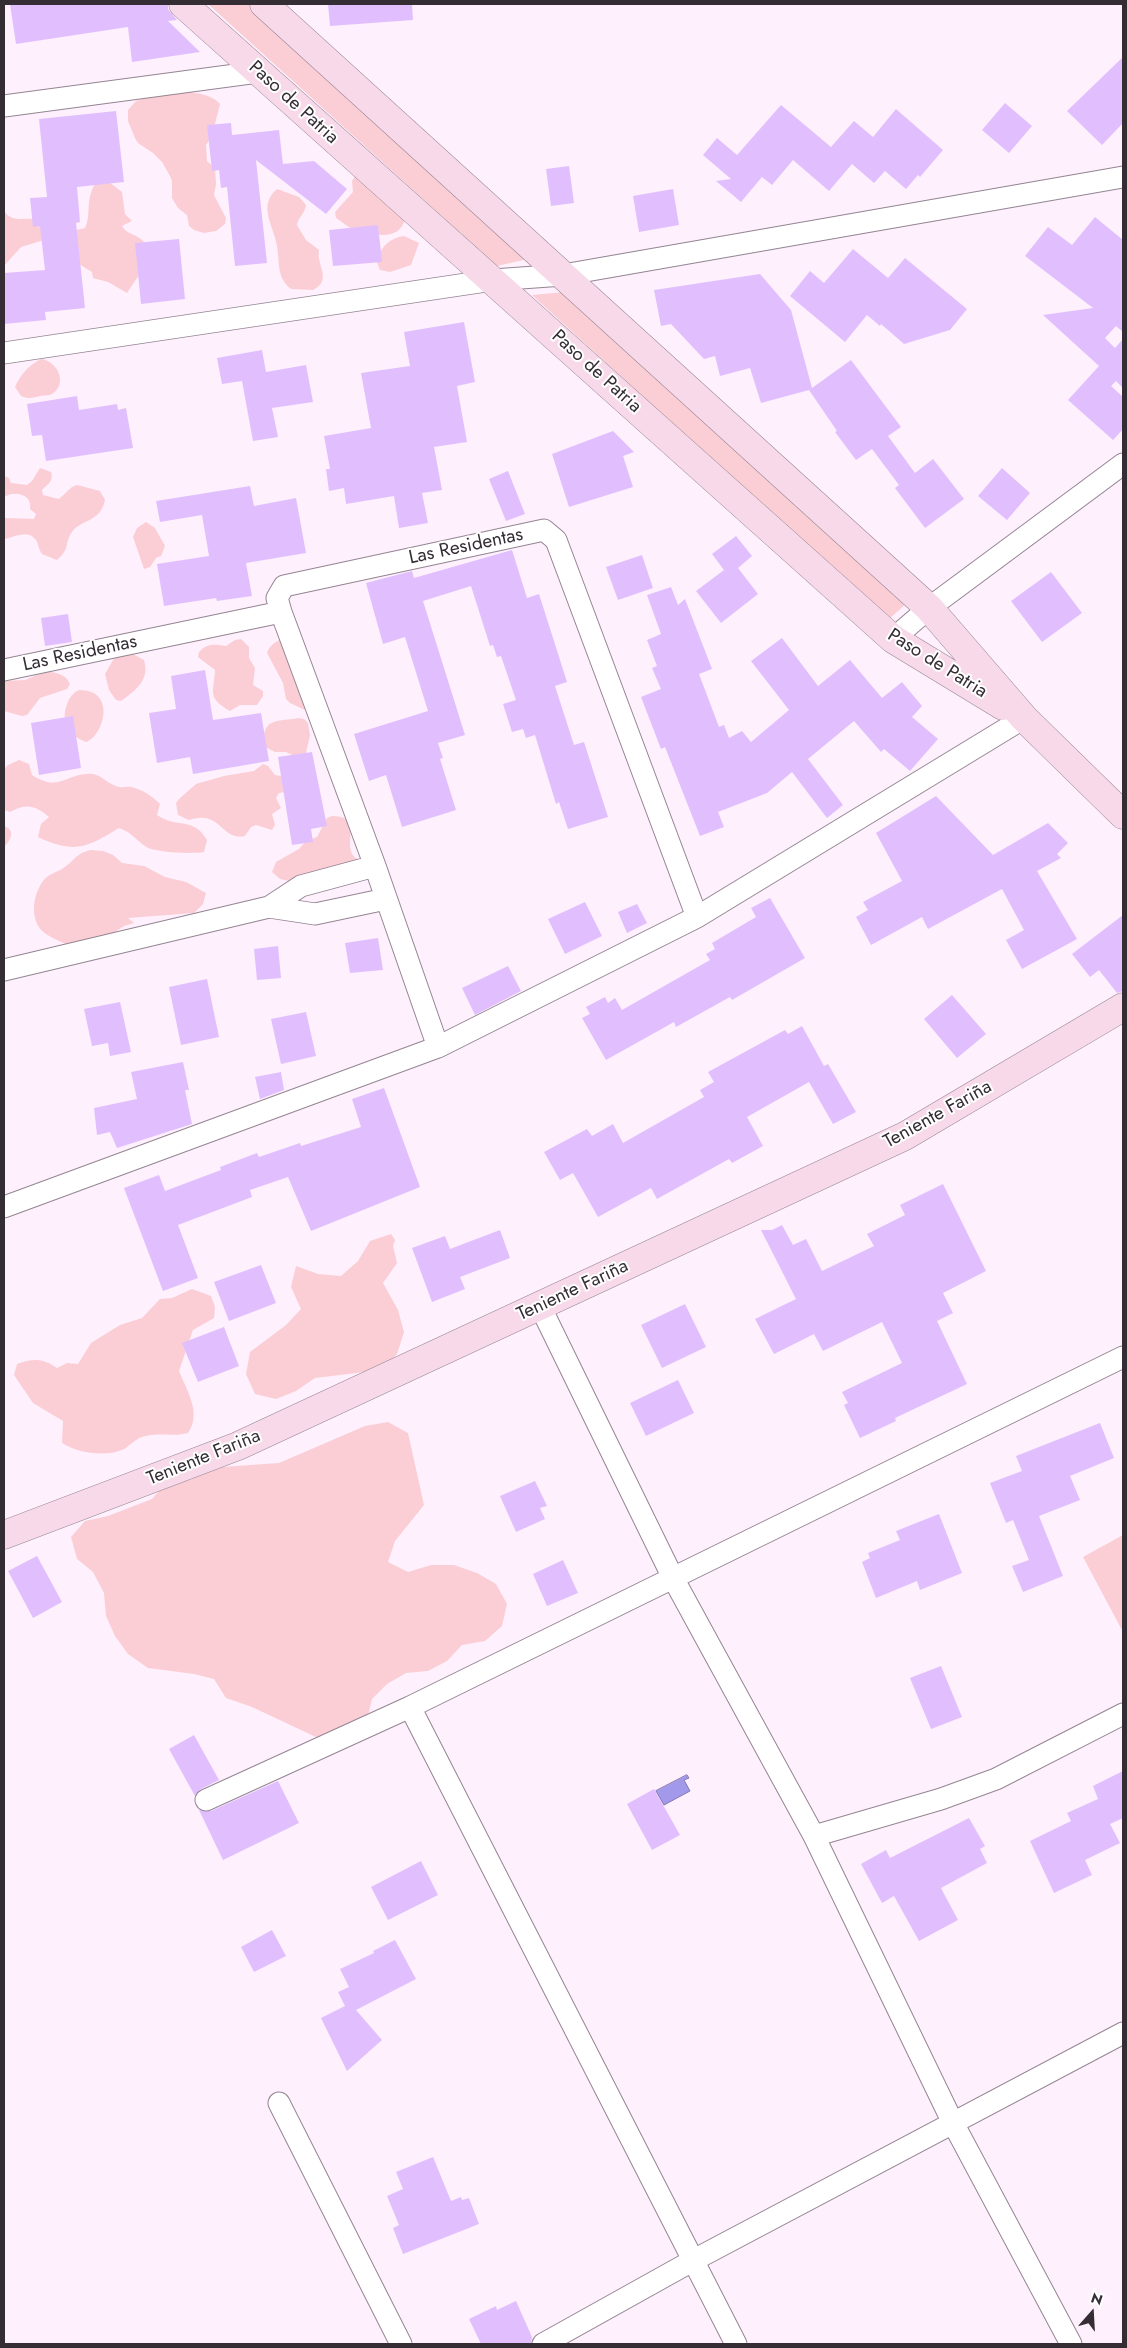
<!DOCTYPE html>
<html>
<head>
<meta charset="utf-8">
<style>
  body { margin:0 }
  #map { position:relative; width:1127px; height:2348px; overflow:hidden; background:#fef0fc; font-family:Jost,sans-serif }
  canvas { display:block }
  .frame { position:absolute; inset:0; border:5px solid #342e34; pointer-events:none }
  .north { position:absolute; left:1067px; top:2288px; width:50px; height:50px; -webkit-text-stroke:4px #fff; paint-order:stroke; rotate:19deg; font-size:14px; font-weight:700; line-height:20px; text-align:center; color:#342e34 }
  .north::after { content:''; display:block; margin:auto; width:18px; height:22px; background:#342e34; clip-path:polygon(50% 0,100% 100%,50% 72%,0 100%) }
</style>
</head>
<body>
<div id="map">
<canvas width="1127" height="2348"></canvas>
<div class="frame"></div>
<div class="north">N</div>
</div>
<script>
const c = document.querySelector('canvas').getContext('2d');
c.lineJoin = 'round';
function fillPath(path, color) { c.fillStyle = color; c.fill(path, 'evenodd'); }
function trace(path, color, width, dash) { c.strokeStyle = color; c.lineWidth = width; c.lineCap = dash ? 'butt' : 'round'; c.setLineDash(dash || []); c.stroke(path); }
function label(font, color, halo, rows, align = 'center') {
  c.font = font + ' Jost,sans-serif'; c.lineWidth = 4; c.setLineDash([]); c.textBaseline = 'middle'; c.strokeStyle = halo; c.fillStyle = color; for (const [text, x, y, turn = 0] of rows) {
    c.save(); c.translate(x, y); c.rotate((+turn || 0) * Math.PI / 180); c.textAlign = isNaN(turn) ? turn : align; if (halo) c.strokeText(text, 0, 0); c.fillText(text, 0, 0); c.restore();
  }
}
fillPath(new Path2D(`
  M 208,4 L 249,4 L 528,259 L 497,266 Z
  M 162,91 C 178,91 210,91 220,104 L 212,136 L 206,145 L 207,161 L 215,168 L 216,184 L 214,195 L 226,218 L 225,224 L 216,231 L 204,233 L 194,230 L 189,226 L 187,215 L 178,208 L 172,198 L 172,181 L 170,176 L 162,162 L 153,153 L 138,143 L 135,138 L 128,121 L 128,110 L 136,101 Z
  M 355,176 L 360,178 L 406,211 C 405,241 379,237 356,230 C 349,228 342,222 336,218 L 335,212 L 353,192 L 352,181 Z
  M 97,181 L 109,182 L 122,192 L 125,214 L 132,221 L 122,226 C 127,235 138,234 144,242 L 139,275 L 127,293 L 108,282 L 93,278 L 92,272 L 79,264 L 67,232 L 85,228 C 92,214 84,199 97,181 Z
  M 277,189 L 299,197 L 306,205 C 305,214 298,217 297,225 L 306,240 L 319,250 C 316,266 333,280 313,290 L 291,289 C 276,277 280,263 277,246 C 274,226 257,206 277,189 Z
  M 4,211 C 13,225 29,215 43,221 L 44,240 L 21,247 L 4,266 Z
  M 404,236 L 419,243 L 411,265 L 390,272 L 380,270 L 376,260 C 382,246 390,238 404,236 Z
  M 565,292 L 907,603 L 888,620 L 532,295 Z
  M 41,359 C 58,361 68,384 52,394 C 48,396 45,395 40,396 C 33,398 28,399 21,396 L 15,387 C 20,375 29,365 41,359 Z
  M 40,468 L 51,472 C 54,481 48,484 42,490 L 43,495 L 59,499 L 72,487 L 77,485 L 100,491 L 105,500 C 100,523 81,519 72,532 C 64,543 71,548 57,560 L 42,554 C 38,549 39,543 35,539 C 27,529 13,538 4,539 L 4,518 L 34,519 L 36,514 L 30,509 C 33,494 14,490 4,497 L 4,476 L 9,478 L 11,483 L 27,485 L 32,481 Z
  M 146,522 L 155,528 L 165,546 L 161,556 L 156,558 L 150,567 L 144,569 L 133,537 L 137,528 Z
  M 288,637 L 305,692 L 305,710 L 290,703 L 286,699 L 283,683 L 267,653 C 270,644 278,640 288,637 Z
  M 241,639 L 249,647 L 249,658 L 255,668 L 253,685 L 263,691 L 263,696 L 257,705 L 240,705 L 230,711 C 206,697 214,692 215,670 L 198,657 L 199,652 C 207,643 215,644 226,646 L 235,640 Z
  M 122,653 L 133,654 L 144,660 C 150,680 136,690 121,701 L 116,700 L 109,690 L 105,674 L 116,655 Z
  M 46,671 C 56,673 66,674 70,684 L 67,689 L 40,698 L 27,715 L 22,716 L 4,711 L 4,681 L 25,680 Z
  M 79,690 C 118,690 103,737 86,742 C 78,739 68,733 66,724 C 62,713 68,694 79,690 Z
  M 299,718 L 304,719 L 308,723 L 310,735 L 305,757 L 300,759 L 286,752 L 275,752 L 263,746 C 263,717 275,722 299,718 Z
  M 19,760 L 29,764 L 32,775 C 58,792 65,775 87,774 C 101,772 107,785 119,787 C 123,788 127,786 131,787 C 142,789 152,796 160,804 L 157,815 C 177,829 193,816 207,840 L 204,852 C 192,854 154,853 145,846 C 135,839 131,832 119,828 C 86,848 75,854 38,837 L 41,824 L 49,817 C 36,805 25,803 10,812 L 4,810 L 4,769 L 8,765 Z
  M 263,764 L 268,766 L 275,775 L 286,777 L 290,791 L 279,793 L 276,798 L 281,808 L 272,814 L 275,825 L 272,830 L 256,825 L 251,827 L 245,836 C 221,841 221,809 189,820 L 178,815 L 176,803 L 179,799 L 196,784 L 224,776 L 254,771 Z
  M 332,816 C 360,816 347,836 351,851 C 352,857 358,859 362,862 L 293,882 L 280,879 L 272,872 L 276,862 L 299,849 L 306,841 L 317,837 L 327,818 Z
  M 4,826 C 16,830 11,840 4,847 Z
  M 91,850 L 103,851 L 113,855 L 122,863 L 144,866 L 165,877 L 186,882 L 206,893 L 203,904 L 194,913 L 128,918 L 134,923 L 124,926 L 86,951 C 72,946 58,942 46,934 C 29,923 32,896 43,881 C 48,874 55,873 62,869 C 75,861 74,854 91,850 Z
  M 391,1234 L 395,1240 L 393,1246 L 397,1263 L 383,1283 L 398,1310 L 404,1332 L 397,1354 L 381,1370 L 315,1378 L 296,1391 L 276,1399 L 255,1394 L 246,1374 L 250,1352 L 286,1325 L 301,1309 L 291,1287 L 296,1266 L 318,1274 L 341,1276 L 358,1261 L 370,1241 Z
  M 192,1289 L 211,1296 L 215,1307 L 214,1318 L 193,1330 L 179,1371 C 187,1391 202,1413 188,1433 C 173,1437 156,1432 142,1437 C 135,1439 129,1447 122,1450 C 104,1457 78,1453 62,1443 L 63,1421 L 33,1403 L 14,1375 L 17,1364 C 33,1358 43,1358 57,1368 L 67,1363 L 78,1364 L 91,1343 L 120,1325 L 142,1318 L 160,1299 L 172,1298 Z
  M 388,1422 L 408,1433 L 424,1505 L 395,1541 L 388,1562 L 408,1572 L 431,1565 L 454,1565 L 477,1573 L 496,1584 L 507,1604 L 502,1626 L 485,1641 L 462,1645 L 447,1661 L 428,1671 L 406,1673 L 387,1684 L 372,1699 L 367,1720 L 333,1745 L 252,1707 L 226,1698 L 214,1679 L 194,1674 L 148,1668 L 128,1654 L 115,1636 L 106,1616 L 104,1593 L 93,1572 L 77,1559 L 71,1537 L 85,1521 L 108,1516 L 152,1499 L 167,1482 L 190,1480 L 208,1468 L 279,1463 L 365,1426 Z
  M 1123,1535 L 1123,1632 L 1083,1557 Z`), '#fbced5');
const water = new Path2D(`
  M 687,1775 L 689,1778 L 684,1780 L 690,1791 L 664,1805 L 656,1791 Z`);
fillPath(water, '#a399ea');
trace(water, '#8279b3', 1);
fillPath(new Path2D(`
  M 10,4 L 168,4 L 168,9 L 177,20 L 168,21 L 200,52 L 132,62 L 128,27 L 16,44 Z
  M 328,4 L 412,4 L 413,20 L 330,26 Z
  M 1123,57 L 1123,123 L 1102,145 L 1067,111 Z
  M 1005,103 L 1032,126 L 1009,153 L 982,130 Z
  M 781,105 L 831,147 L 854,121 L 873,137 L 896,109 L 943,150 L 920,177 L 918,175 L 906,189 L 885,171 L 874,183 L 852,164 L 829,191 L 793,160 L 772,185 L 762,177 L 741,202 L 716,181 L 731,179 L 703,155 L 717,138 L 737,155 Z
  M 116,111 L 124,182 L 77,187 L 80,222 L 76,223 L 85,308 L 45,312 L 46,320 L 4,324 L 4,273 L 45,270 L 40,226 L 33,227 L 30,198 L 47,197 L 39,119 Z
  M 231,123 L 232,135 L 279,130 L 283,164 L 314,161 L 347,189 L 326,214 L 256,160 L 267,263 L 235,266 L 227,187 L 221,188 L 219,170 L 212,171 L 207,125 Z
  M 569,166 L 574,203 L 551,206 L 546,169 Z
  M 673,189 L 679,225 L 639,232 L 633,196 Z
  M 1095,217 L 1123,240 L 1123,332 L 1116,326 L 1105,338 L 1115,348 L 1123,339 L 1123,388 L 1116,381 L 1111,386 L 1123,397 L 1123,429 L 1113,440 L 1068,400 L 1099,366 L 1043,315 L 1093,308 L 1025,256 L 1048,227 L 1072,245 Z
  M 378,225 L 382,262 L 333,266 L 329,230 Z
  M 179,239 L 185,299 L 141,304 L 135,243 Z
  M 853,249 L 888,278 L 905,258 L 967,309 L 950,330 L 904,344 L 881,324 L 880,326 L 867,315 L 845,342 L 790,296 L 810,271 L 824,283 Z
  M 760,274 L 791,310 L 812,388 L 851,360 L 901,427 L 888,436 L 915,473 L 933,459 L 964,499 L 925,528 L 895,488 L 899,485 L 872,449 L 856,460 L 835,432 L 837,431 L 809,390 L 761,403 L 750,368 L 720,376 L 715,356 L 704,359 L 671,324 L 661,326 L 654,290 Z
  M 464,322 L 475,382 L 457,386 L 467,442 L 434,447 L 442,490 L 422,493 L 428,523 L 399,528 L 394,496 L 346,504 L 344,488 L 329,491 L 326,469 L 330,469 L 324,436 L 371,428 L 361,373 L 410,366 L 404,332 Z
  M 262,350 L 266,372 L 306,365 L 313,402 L 272,408 L 278,437 L 253,441 L 242,381 L 222,384 L 217,358 Z
  M 77,396 L 79,410 L 117,404 L 118,410 L 126,408 L 133,448 L 46,461 L 42,435 L 32,436 L 27,404 Z
  M 613,431 L 634,452 L 623,456 L 633,487 L 569,507 L 552,454 Z
  M 1002,468 L 1030,493 L 1007,520 L 978,496 Z
  M 508,471 L 525,514 L 506,521 L 489,479 Z
  M 250,486 L 254,506 L 296,498 L 306,553 L 246,563 L 252,596 L 217,601 L 216,598 L 164,606 L 157,564 L 209,556 L 202,515 L 160,522 L 156,501 Z
  M 736,536 L 752,556 L 738,568 L 758,594 L 721,623 L 696,591 L 724,570 L 712,554 Z
  M 512,550 L 527,598 L 539,594 L 567,682 L 555,686 L 574,745 L 584,742 L 608,817 L 568,829 L 559,802 L 556,804 L 535,735 L 526,738 L 523,729 L 512,732 L 503,704 L 516,700 L 501,656 L 497,657 L 493,645 L 490,646 L 471,586 L 423,601 L 465,735 L 438,743 L 443,758 L 440,759 L 456,810 L 402,827 L 386,775 L 369,781 L 354,734 L 428,711 L 405,637 L 383,644 L 366,583 L 412,571 L 414,578 Z
  M 642,555 L 653,588 L 618,600 L 606,567 Z
  M 1051,572 L 1082,613 L 1042,642 L 1011,601 Z
  M 671,587 L 678,605 L 685,599 L 712,669 L 699,674 L 719,727 L 724,725 L 729,738 L 742,731 L 751,742 L 789,710 L 751,661 L 782,638 L 818,686 L 850,660 L 882,698 L 902,682 L 922,706 L 912,717 L 938,739 L 910,771 L 884,749 L 881,752 L 854,721 L 808,759 L 843,805 L 827,818 L 792,772 L 767,793 L 718,812 L 724,827 L 700,836 L 665,747 L 661,749 L 641,697 L 661,689 L 652,668 L 657,666 L 647,640 L 661,634 L 647,595 Z
  M 68,614 L 72,642 L 45,646 L 41,618 Z
  M 205,670 L 213,720 L 261,713 L 269,761 L 193,774 L 190,757 L 157,763 L 149,713 L 176,709 L 171,676 Z
  M 73,716 L 81,768 L 39,775 L 31,723 Z
  M 312,752 L 327,826 L 311,829 L 313,842 L 292,845 L 278,757 Z
  M 936,796 L 993,855 L 1048,823 L 1068,843 L 1057,854 L 1061,858 L 1037,871 L 1077,939 L 1022,969 L 1006,940 L 1024,930 L 1002,889 L 928,929 L 922,917 L 871,945 L 856,917 L 868,910 L 863,902 L 902,881 L 876,833 Z
  M 770,898 L 805,958 L 732,1000 L 730,997 L 676,1027 L 674,1022 L 606,1060 L 582,1018 L 590,1014 L 586,1007 L 605,997 L 608,1003 L 615,998 L 622,1010 L 710,960 L 706,954 L 715,949 L 712,943 L 756,917 L 751,908 Z
  M 585,902 L 602,936 L 565,954 L 548,919 Z
  M 637,904 L 647,923 L 627,933 L 618,912 Z
  M 1123,915 L 1123,991 L 1117,993 L 1099,970 L 1090,977 L 1072,954 Z
  M 378,938 L 383,970 L 350,973 L 345,943 Z
  M 278,946 L 281,978 L 257,980 L 254,949 Z
  M 508,966 L 521,991 L 475,1015 L 462,988 Z
  M 207,979 L 219,1037 L 181,1045 L 169,987 Z
  M 952,995 L 986,1034 L 957,1058 L 924,1019 Z
  M 120,1002 L 131,1052 L 110,1056 L 108,1043 L 92,1046 L 84,1009 Z
  M 306,1012 L 316,1056 L 281,1064 L 271,1019 Z
  M 802,1026 L 824,1066 L 828,1064 L 856,1112 L 833,1124 L 809,1082 L 747,1117 L 763,1146 L 732,1163 L 729,1159 L 657,1199 L 651,1188 L 598,1217 L 573,1173 L 560,1180 L 544,1152 L 587,1129 L 592,1136 L 613,1124 L 623,1143 L 704,1097 L 700,1090 L 714,1082 L 708,1072 L 785,1030 L 788,1034 Z
  M 183,1062 L 189,1090 L 185,1090 L 192,1124 L 117,1148 L 110,1132 L 97,1135 L 94,1108 L 137,1099 L 131,1072 Z
  M 281,1072 L 284,1090 L 260,1099 L 255,1077 Z
  M 384,1088 L 420,1187 L 311,1231 L 288,1177 L 250,1190 L 252,1197 L 178,1225 L 198,1278 L 163,1291 L 124,1188 L 159,1175 L 165,1191 L 221,1170 L 220,1167 L 257,1153 L 259,1157 L 300,1143 L 301,1146 L 361,1127 L 352,1099 Z
  M 943,1184 L 986,1271 L 943,1293 L 953,1313 L 937,1321 L 967,1384 L 895,1418 L 896,1421 L 860,1438 L 844,1405 L 848,1403 L 842,1392 L 902,1363 L 882,1322 L 823,1351 L 814,1334 L 774,1354 L 755,1319 L 796,1299 L 761,1230 L 772,1230 L 782,1225 L 793,1245 L 806,1239 L 822,1271 L 874,1246 L 867,1234 L 905,1215 L 900,1205 Z
  M 500,1230 L 510,1258 L 460,1277 L 465,1289 L 432,1302 L 412,1248 L 445,1236 L 450,1249 Z
  M 261,1265 L 276,1303 L 229,1321 L 214,1282 Z
  M 685,1304 L 706,1347 L 662,1368 L 641,1325 Z
  M 224,1327 L 239,1366 L 198,1382 L 182,1343 Z
  M 678,1380 L 694,1413 L 646,1436 L 630,1403 Z
  M 1100,1423 L 1114,1458 L 1070,1476 L 1080,1500 L 1039,1516 L 1063,1576 L 1023,1592 L 1012,1566 L 1029,1560 L 1013,1520 L 1006,1523 L 990,1483 L 1022,1471 L 1016,1456 Z
  M 535,1481 L 547,1506 L 540,1508 L 545,1519 L 516,1532 L 500,1496 Z
  M 939,1514 L 962,1573 L 920,1590 L 917,1581 L 876,1598 L 862,1562 L 870,1558 L 868,1553 L 900,1540 L 896,1531 Z
  M 37,1556 L 62,1602 L 33,1618 L 8,1571 Z
  M 563,1560 L 578,1593 L 547,1606 L 533,1574 Z
  M 941,1666 L 962,1717 L 931,1729 L 910,1678 Z
  M 194,1735 L 219,1780 L 201,1789 L 195,1796 L 169,1749 Z
  M 1123,1771 L 1123,1818 L 1110,1824 L 1120,1843 L 1085,1860 L 1092,1875 L 1054,1893 L 1030,1841 L 1071,1821 L 1067,1813 L 1098,1799 L 1093,1786 Z
  M 278,1781 L 299,1823 L 223,1860 L 199,1810 L 211,1811 Z
  M 654,1789 L 680,1835 L 652,1850 L 627,1804 Z
  M 969,1818 L 985,1846 L 980,1849 L 987,1863 L 941,1888 L 958,1920 L 919,1941 L 894,1896 L 882,1903 L 861,1864 L 886,1850 L 890,1858 Z
  M 421,1861 L 438,1895 L 388,1920 L 371,1887 Z
  M 272,1930 L 286,1956 L 254,1972 L 241,1947 Z
  M 395,1940 L 416,1979 L 356,2010 L 382,2040 L 347,2071 L 321,2018 L 345,2006 L 338,1992 L 349,1987 L 340,1969 L 374,1953 L 373,1951 Z
  M 433,2157 L 451,2201 L 461,2197 L 462,2200 L 469,2198 L 479,2224 L 403,2254 L 393,2228 L 399,2225 L 387,2196 L 403,2189 L 396,2172 Z
  M 516,2301 L 532,2337 L 531,2344 L 481,2344 L 469,2319 L 496,2306 L 497,2310 Z`), '#e1bfff');
const street = new Path2D(`
  M 4,106 L 258,72
  M 4,353 L 493,280 L 563,275 L 1123,177
  M 281,612 L 375,866 L 438,1047 L 697,917 L 1024,718
  M 893,639 L 929,608 L 1123,464
  M 4,670 L 281,612 L 277,598 L 284,586 L 544,530 L 556,540 L 697,917
  M 269,907 L 315,914 L 386,899
  M 4,970 L 269,907 L 301,886 L 375,866
  M 4,1207 L 438,1047
  M 540,1306 L 673,1578 L 814,1836 L 953,2123 L 1071,2344
  M 410,1707 L 736,2344
  M 206,1800 L 410,1707 L 1123,1357
  M 814,1836 L 941,1799 L 996,1779 L 1123,1714
  M 279,2103 L 401,2344
  M 543,2344 L 692,2261 L 1123,2033`);
const secondary = new Path2D(`
  M 183,4 L 893,639 L 1003,706
  M 264,4 L 929,608 L 1024,718 L 1123,815
  M 4,1535 L 238,1446 L 905,1136 L 1123,1007`);
trace(street, '#948593', 23);
trace(secondary, '#948593', 29);
trace(street, '#fff', 21);
trace(secondary, '#f7d9e9', 28);
label('19px', '#342e34', '#fff', [
  ["Paso de Patria",293,103,42],
  ["Paso de Patria",596,372,42],
  ["Las Residentas",466,547,-12],
  ["Las Residentas",80,654,-12],
  ["Paso de Patria",937,664,32],
  ["Teniente Fariña",938,1115,-29],
  ["Teniente Fariña",573,1291,-25],
  ["Teniente Fariña",204,1458,-22]
]);
</script>
</body>
</html>
